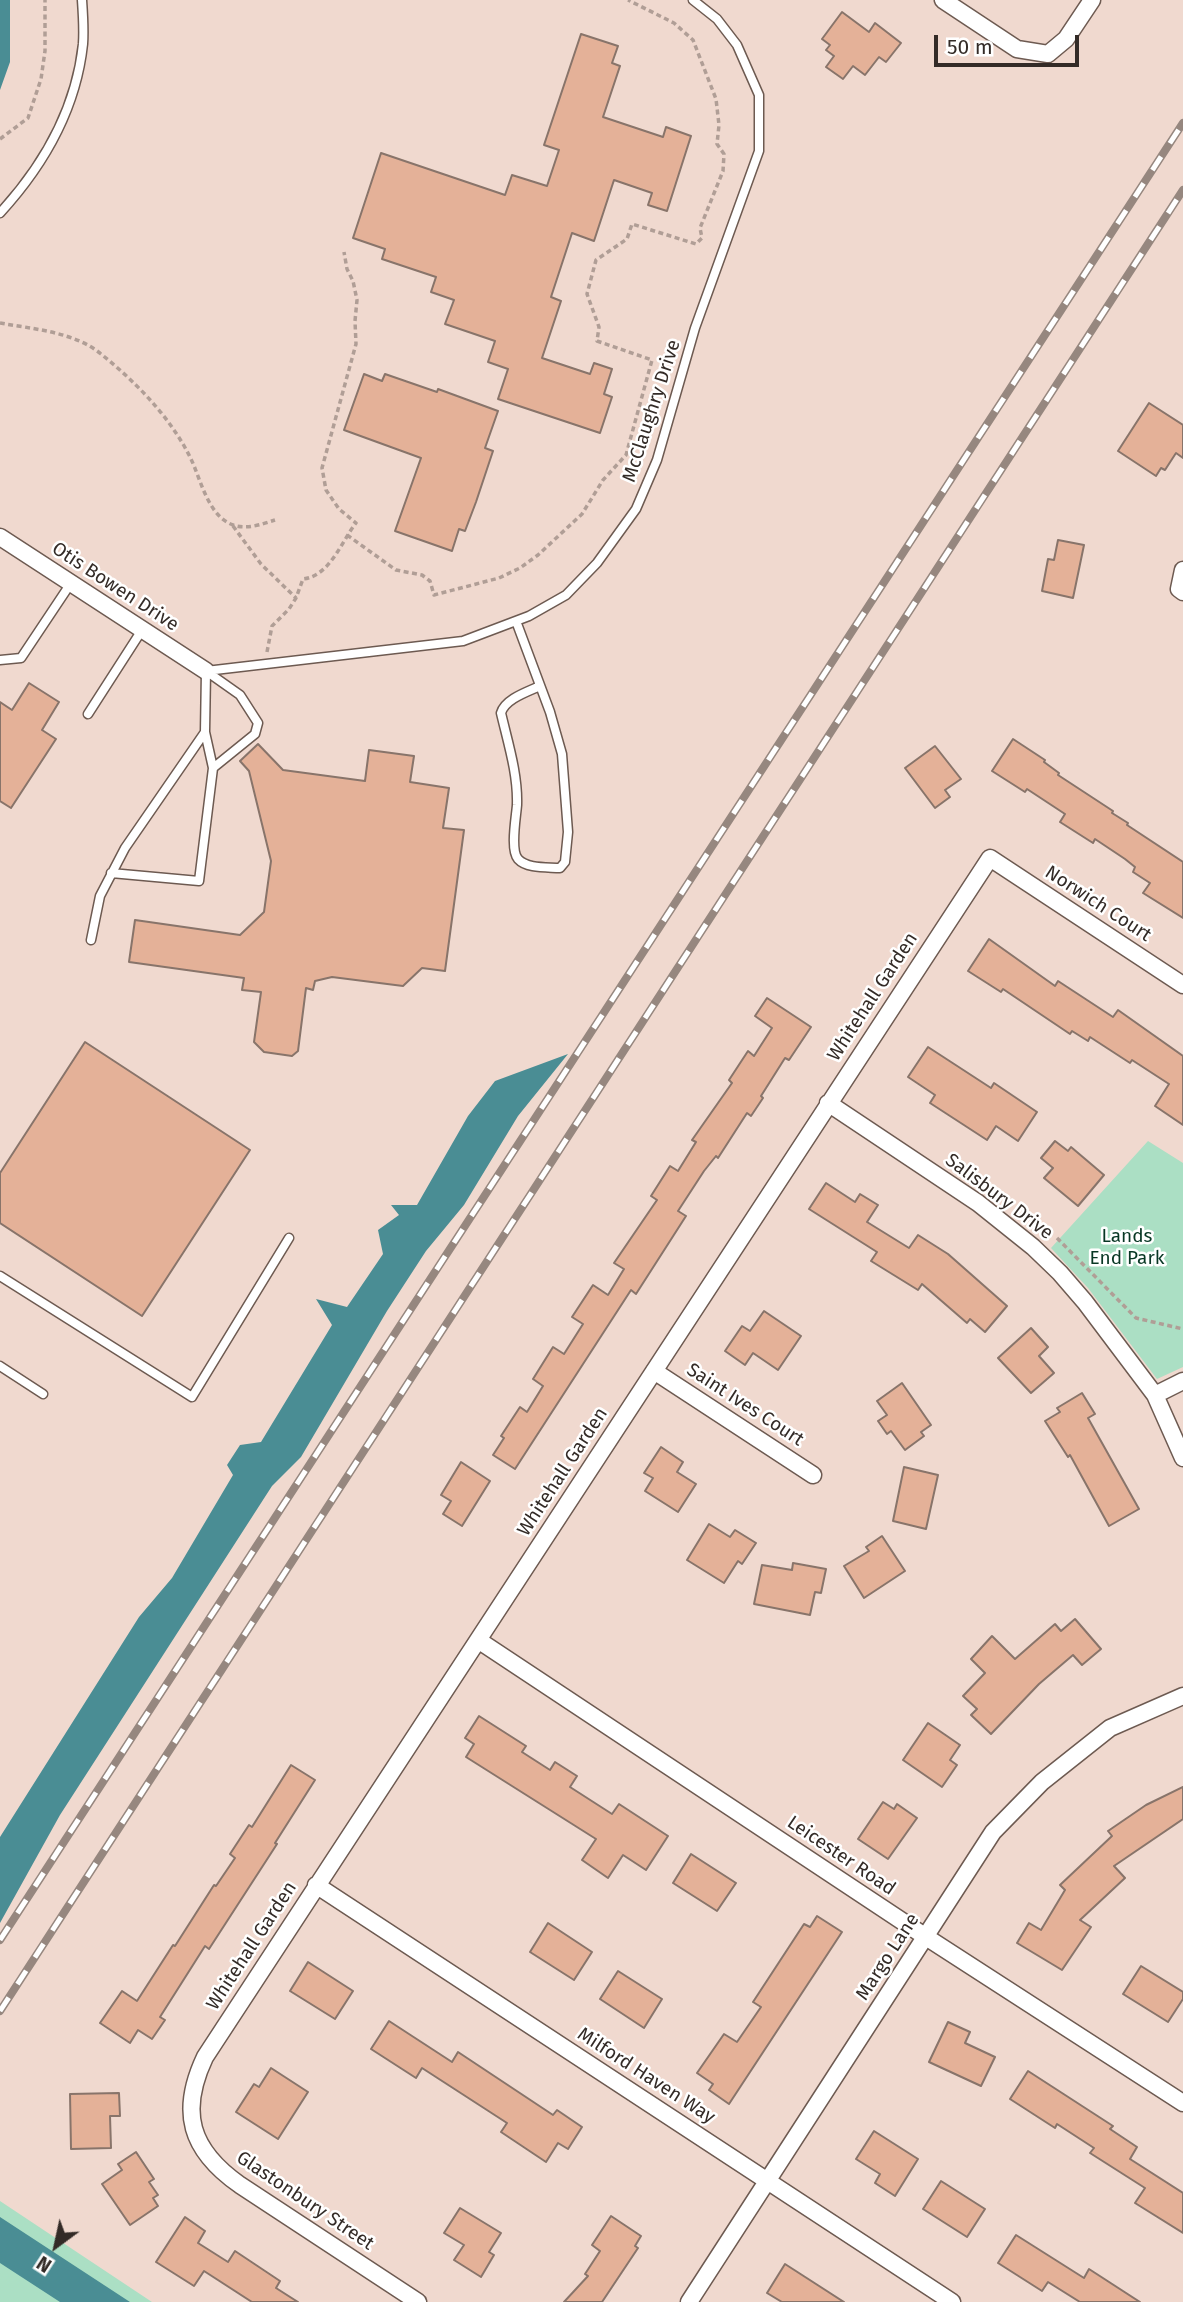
<!DOCTYPE html>
<html>
<head>
<meta charset="utf-8">
<style>
  body { margin:0 }
  #map { position:relative; width:1183px; height:2302px; overflow:hidden; background:#f0d9cf; font-family:"Fira Sans",sans-serif }
  canvas { display:block }
  .north { position:absolute; left:21px; top:2211px; width:70px; height:70px; -webkit-text-stroke:5px #fff; paint-order:stroke; rotate:213deg; font-size:19px; font-weight:700; line-height:28px; text-align:center; color:#332b27 }
  .north::after { content:''; display:block; margin:auto; width:24px; height:32px; background:#332b27; clip-path:polygon(50% 0,100% 100%,50% 72%,0 100%) }
  .scale { position:absolute; left:934px; top:35px; width:145px; height:32px; box-sizing:border-box; border:4px solid #332b27; border-top:0; padding-left:9px; font-size:21px; line-height:24px; white-space:nowrap; color:#332b27; -webkit-text-stroke:5px #fff; paint-order:stroke }
</style>
</head>
<body>
<div id="map">
<canvas width="1183" height="2302"></canvas>
<div class="north">N</div>
<div class="scale">50 m</div>
</div>
<script>
const c = document.querySelector('canvas').getContext('2d');
c.lineJoin = 'round';
function fillPath(path, color) { c.fillStyle = color; c.fill(path, 'evenodd'); }
function trace(path, color, width, dash) { c.strokeStyle = color; c.lineWidth = width; c.lineCap = dash ? 'butt' : 'round'; c.setLineDash(dash || []); c.stroke(path); }
function label(font, color, halo, rows, align = 'center') {
  c.font = font + ' "Fira Sans",sans-serif'; c.lineWidth = 5; c.setLineDash([]); c.textBaseline = 'middle'; c.strokeStyle = halo; c.fillStyle = color; for (const [text, x, y, turn = 0] of rows) {
    c.save(); c.translate(x, y); c.rotate((+turn || 0) * Math.PI / 180); c.textAlign = isNaN(turn) ? turn : align; if (halo) c.strokeText(text, 0, 0); c.fillText(text, 0, 0); c.restore();
  }
}
fillPath(new Path2D(`
  M 1148,1141 L 1183,1163 L 1183,1367 L 1157,1379 L 1088,1288 L 1051,1248 Z
  M 0,2201 L 152,2302 L 0,2302 Z`), '#abdfc4');
fillPath(new Path2D(`
  M 0,0 L 10,0 L 10,62 L 0,90 Z
  M 568,1054 L 518,1116 L 464,1205 L 426,1251 L 387,1311 L 301,1457 L 272,1486 L 60,1815 L 0,1923 L 0,1837 L 139,1617 L 172,1578 L 233,1475 L 227,1465 L 240,1445 L 261,1442 L 332,1325 L 316,1299 L 347,1307 L 383,1254 L 378,1230 L 399,1215 L 391,1205 L 417,1205 L 468,1116 L 495,1081 Z
  M 0,2217 L 130,2302 L 60,2302 L 0,2263 Z`), '#4a8d94');
const building = new Path2D(`
  M 842,12 L 869,32 L 875,23 L 901,43 L 886,62 L 879,57 L 865,75 L 853,66 L 843,79 L 826,67 L 834,56 L 826,50 L 830,45 L 822,39 Z
  M 581,34 L 618,46 L 612,63 L 620,66 L 603,117 L 663,137 L 666,127 L 691,136 L 667,211 L 648,205 L 652,193 L 614,180 L 594,241 L 572,233 L 551,297 L 561,301 L 542,358 L 590,374 L 594,363 L 612,369 L 604,394 L 612,397 L 600,433 L 498,399 L 508,369 L 488,362 L 495,341 L 445,324 L 454,300 L 431,292 L 436,277 L 382,259 L 385,249 L 353,238 L 381,153 L 505,195 L 512,175 L 547,186 L 559,150 L 544,145 Z
  M 364,374 L 382,381 L 385,374 L 437,392 L 438,389 L 498,411 L 485,448 L 493,451 L 476,502 L 465,531 L 459,529 L 452,551 L 395,531 L 421,458 L 344,430 Z
  M 1149,403 L 1183,425 L 1183,458 L 1176,453 L 1165,470 L 1161,468 L 1156,476 L 1118,451 Z
  M 1058,540 L 1084,545 L 1073,598 L 1042,591 L 1048,559 L 1054,560 Z
  M 29,683 L 59,702 L 42,730 L 56,739 L 11,808 L 0,801 L 0,702 L 12,710 Z
  M 1013,739 L 1045,760 L 1044,762 L 1059,773 L 1058,775 L 1113,811 L 1112,813 L 1128,823 L 1127,825 L 1183,862 L 1183,918 L 1143,893 L 1150,883 L 1133,872 L 1135,867 L 1125,859 L 1095,839 L 1093,843 L 1060,822 L 1065,814 L 1027,789 L 1025,792 L 992,771 Z
  M 258,744 L 283,770 L 365,781 L 369,750 L 414,756 L 410,782 L 449,788 L 443,828 L 464,830 L 445,971 L 422,968 L 403,986 L 332,977 L 315,981 L 313,990 L 306,988 L 298,1051 L 292,1056 L 264,1052 L 254,1042 L 261,992 L 242,990 L 244,978 L 129,962 L 135,920 L 240,935 L 264,912 L 271,861 L 249,771 L 240,761 Z
  M 935,746 L 961,779 L 945,790 L 950,797 L 935,808 L 905,768 Z
  M 989,939 L 1055,986 L 1058,981 L 1113,1017 L 1118,1010 L 1183,1056 L 1183,1125 L 1155,1106 L 1169,1084 L 1132,1060 L 1130,1063 L 1090,1037 L 1088,1041 L 1072,1031 L 1070,1034 L 1003,989 L 1001,992 L 968,971 Z
  M 767,998 L 811,1027 L 789,1060 L 785,1058 L 761,1096 L 763,1098 L 751,1116 L 747,1113 L 718,1158 L 716,1156 L 704,1171 L 678,1211 L 686,1216 L 636,1294 L 631,1290 L 515,1469 L 493,1455 L 504,1438 L 501,1436 L 520,1407 L 527,1412 L 543,1386 L 533,1379 L 553,1347 L 564,1354 L 583,1324 L 572,1317 L 593,1285 L 608,1295 L 624,1269 L 614,1263 L 657,1200 L 651,1196 L 670,1166 L 678,1171 L 696,1142 L 692,1140 L 732,1083 L 729,1080 L 748,1051 L 754,1056 L 772,1028 L 755,1016 Z
  M 85,1042 L 250,1150 L 142,1316 L 0,1223 L 0,1173 Z
  M 928,1047 L 991,1088 L 994,1083 L 1037,1112 L 1018,1141 L 996,1126 L 987,1140 L 930,1103 L 935,1095 L 908,1077 Z
  M 1055,1141 L 1068,1151 L 1071,1147 L 1104,1175 L 1078,1206 L 1044,1178 L 1053,1168 L 1041,1158 Z
  M 826,1183 L 855,1202 L 860,1194 L 878,1205 L 867,1222 L 909,1248 L 918,1235 L 948,1254 L 1007,1306 L 985,1332 L 970,1319 L 967,1323 L 922,1284 L 918,1290 L 871,1261 L 877,1252 L 809,1209 Z
  M 764,1311 L 801,1336 L 778,1370 L 753,1353 L 745,1365 L 725,1351 L 742,1326 L 750,1331 Z
  M 1031,1328 L 1048,1347 L 1039,1356 L 1054,1373 L 1031,1393 L 998,1358 Z
  M 902,1383 L 931,1425 L 921,1432 L 924,1436 L 905,1450 L 891,1431 L 887,1434 L 878,1421 L 887,1415 L 877,1401 Z
  M 1082,1393 L 1095,1414 L 1088,1418 L 1139,1509 L 1109,1526 L 1070,1455 L 1068,1457 L 1045,1421 L 1060,1412 L 1057,1408 Z
  M 661,1447 L 683,1462 L 677,1472 L 696,1484 L 678,1512 L 645,1491 L 653,1478 L 644,1473 Z
  M 461,1462 L 490,1481 L 462,1526 L 443,1514 L 451,1501 L 441,1495 Z
  M 904,1467 L 938,1475 L 926,1529 L 893,1521 Z
  M 709,1524 L 730,1537 L 735,1530 L 756,1543 L 742,1564 L 738,1561 L 724,1583 L 687,1560 Z
  M 882,1536 L 905,1571 L 864,1598 L 844,1566 L 869,1551 L 866,1547 Z
  M 793,1563 L 826,1569 L 821,1593 L 815,1592 L 810,1615 L 754,1604 L 762,1565 L 792,1570 Z
  M 1075,1619 L 1101,1649 L 1082,1665 L 1073,1655 L 1039,1684 L 991,1734 L 971,1715 L 977,1709 L 963,1696 L 985,1673 L 971,1659 L 992,1636 L 1015,1659 L 1055,1624 L 1061,1631 Z
  M 479,1716 L 526,1746 L 522,1752 L 550,1770 L 555,1762 L 577,1776 L 570,1787 L 612,1814 L 619,1804 L 668,1836 L 646,1870 L 623,1855 L 608,1878 L 582,1860 L 596,1839 L 466,1757 L 474,1744 L 465,1738 Z
  M 928,1723 L 960,1745 L 950,1760 L 957,1765 L 942,1787 L 903,1760 Z
  M 291,1765 L 315,1780 L 275,1843 L 277,1844 L 209,1949 L 205,1946 L 160,2017 L 165,2020 L 152,2039 L 138,2030 L 130,2043 L 100,2023 L 122,1991 L 137,2001 L 173,1945 L 175,1946 L 214,1885 L 216,1886 L 235,1858 L 230,1854 L 249,1825 L 252,1827 Z
  M 1183,1787 L 1183,1819 L 1114,1866 L 1125,1878 L 1080,1920 L 1091,1927 L 1062,1970 L 1017,1943 L 1029,1923 L 1041,1930 L 1065,1890 L 1060,1885 L 1112,1836 L 1108,1831 L 1146,1805 Z
  M 883,1802 L 894,1809 L 897,1804 L 917,1818 L 888,1859 L 858,1839 Z
  M 691,1854 L 736,1883 L 717,1911 L 673,1883 Z
  M 817,1916 L 842,1932 L 729,2104 L 709,2090 L 713,2084 L 697,2073 L 724,2034 L 737,2042 L 761,2007 L 753,2002 L 804,1924 L 810,1927 Z
  M 548,1923 L 592,1952 L 574,1980 L 530,1952 Z
  M 308,1962 L 353,1991 L 335,2019 L 290,1991 Z
  M 1141,1966 L 1183,1992 L 1183,1999 L 1168,2022 L 1123,1994 Z
  M 618,1971 L 662,1999 L 644,2028 L 600,1999 Z
  M 389,2021 L 452,2062 L 458,2052 L 553,2115 L 557,2110 L 582,2127 L 568,2149 L 558,2143 L 546,2162 L 501,2132 L 507,2123 L 422,2068 L 416,2078 L 371,2049 Z
  M 948,2022 L 970,2032 L 965,2043 L 995,2057 L 981,2086 L 929,2062 Z
  M 271,2068 L 308,2092 L 278,2139 L 236,2112 L 254,2084 L 259,2087 Z
  M 1028,2071 L 1113,2126 L 1110,2129 L 1137,2147 L 1130,2159 L 1183,2193 L 1183,2233 L 1135,2203 L 1145,2188 L 1090,2153 L 1094,2148 L 1057,2124 L 1055,2128 L 1010,2099 Z
  M 119,2093 L 120,2116 L 110,2116 L 111,2148 L 71,2149 L 70,2094 Z
  M 874,2131 L 918,2159 L 895,2196 L 875,2183 L 880,2174 L 856,2159 Z
  M 136,2152 L 154,2179 L 149,2182 L 158,2195 L 153,2198 L 158,2206 L 130,2225 L 102,2184 L 122,2170 L 118,2164 Z
  M 941,2181 L 985,2209 L 967,2237 L 923,2209 Z
  M 460,2208 L 501,2233 L 489,2252 L 494,2255 L 481,2277 L 454,2260 L 464,2245 L 444,2233 Z
  M 611,2216 L 641,2236 L 635,2246 L 638,2248 L 602,2302 L 564,2302 L 588,2276 L 585,2274 L 600,2251 L 592,2245 Z
  M 185,2217 L 205,2231 L 198,2243 L 228,2262 L 235,2251 L 280,2281 L 276,2288 L 298,2302 L 252,2302 L 204,2271 L 194,2286 L 156,2262 Z
  M 1016,2235 L 1084,2278 L 1089,2269 L 1140,2302 L 1080,2302 L 1048,2282 L 1042,2291 L 998,2263 Z
  M 785,2264 L 844,2302 L 782,2302 L 767,2293 Z`);
fillPath(building, '#e4b198');
trace(building, '#88746a', 2);
const lane = new Path2D(`
  M 0,213 C 44,165 76,109 83,44 C 84,30 83,14 82,0
  M 516,621 L 550,712 L 562,754 L 568,832 L 565,862 L 560,868 C 547,867 527,869 518,859 C 510,850 516,818 517,805 C 518,774 508,743 501,713 C 505,699 527,692 540,686
  M 0,660 L 21,658 L 71,583
  M 206,671 L 463,641 L 529,616 L 566,595 L 597,563 L 636,509 L 657,460 L 695,328 L 759,151 L 759,95 L 737,45 L 717,19 L 693,0
  M 88,714 L 142,630
  M 205,732 L 213,768
  M 111,873 L 199,881 L 213,768 L 255,734 L 258,723 L 240,695 L 206,671
  M 91,940 L 100,896 L 125,848 L 205,732 L 206,671
  M 0,1276 L 192,1397 L 289,1238
  M 0,1366 L 43,1394`);
const street = new Path2D(`
  M 943,0 L 1017,49 L 1048,54 L 1066,39 L 1092,0
  M 0,537 L 206,671
  M 1183,570 L 1179,589 L 1183,592
  M 828,1103 L 978,1203 L 1033,1247 L 1060,1273 L 1085,1302 L 1155,1395 L 1183,1458
  M 654,1371 L 813,1475
  M 1155,1395 L 1183,1381
  M 478,1640 L 926,1937 L 1183,2103
  M 316,1885 L 952,2302
  M 418,2302 L 240,2185 C 190,2150 179,2112 205,2057 L 990,858 L 1183,985
  M 689,2302 L 993,1832 L 1042,1782 L 1110,1728 L 1183,1696`);
trace(lane, '#6d5a51', 11);
trace(street, '#6d5a51', 19);
trace(new Path2D(`
  M 0,139 L 28,118 L 41,79 L 45,51 L 45,0
  M 0,323 C 33,329 75,332 101,354 C 137,383 171,418 191,459 C 201,480 208,516 233,525 C 247,530 262,524 275,520
  M 233,526 L 261,564 L 296,598
  M 347,535 L 396,570 L 422,575 L 430,581 L 434,595 L 499,578 L 520,568 L 538,555 L 582,514 L 603,480 L 626,455 L 652,360 L 597,341 L 599,327 L 587,294 L 596,260 L 627,239 L 632,224 L 696,244 L 702,238 L 700,228 L 723,171 L 724,154 L 717,144 L 719,125 L 716,99 L 693,40 L 674,23 L 628,0
  M 267,652 L 272,626 L 289,609 L 296,598 L 303,579 C 330,576 341,542 356,523 L 339,509 L 326,490 L 322,468 L 356,344 L 355,321 L 357,300 L 353,281 L 347,269 L 344,252
  M 1057,1238 L 1136,1318 L 1183,1329`), '#b09e96', 3.5, [5, 3.5]);
trace(lane, '#fff', 8);
trace(street, '#fff', 16);
const rail = new Path2D(`
  M 0,1940 L 1183,123
  M 0,2011 L 1183,190`);
trace(rail, '#96877f', 8);
trace(rail, '#fff', 5, [16]);
label('19px', '#332b27', '#fff', [
  ["McClaughry Drive",652,411,-72],
  ["Otis Bowen Drive",115,587,33],
  ["Norwich Court",1098,904,33],
  ["Whitehall Garden",873,997,-57],
  ["Salisbury Drive",999,1197,37],
  ["Saint Ives Court",745,1405,33],
  ["Whitehall Garden",563,1472,-57],
  ["Leicester Road",841,1856,34],
  ["Whitehall Garden",252,1946,-57],
  ["Margo Lane",888,1957,-57],
  ["Milford Haven Way",646,2076,33],
  ["Glastonbury Street",305,2201,34]
]);
label('19px', '#083724', '#fff', [
  ["Lands",1127,1237],
  ["End Park",1127,1259]
]);
</script>
</body>
</html>
